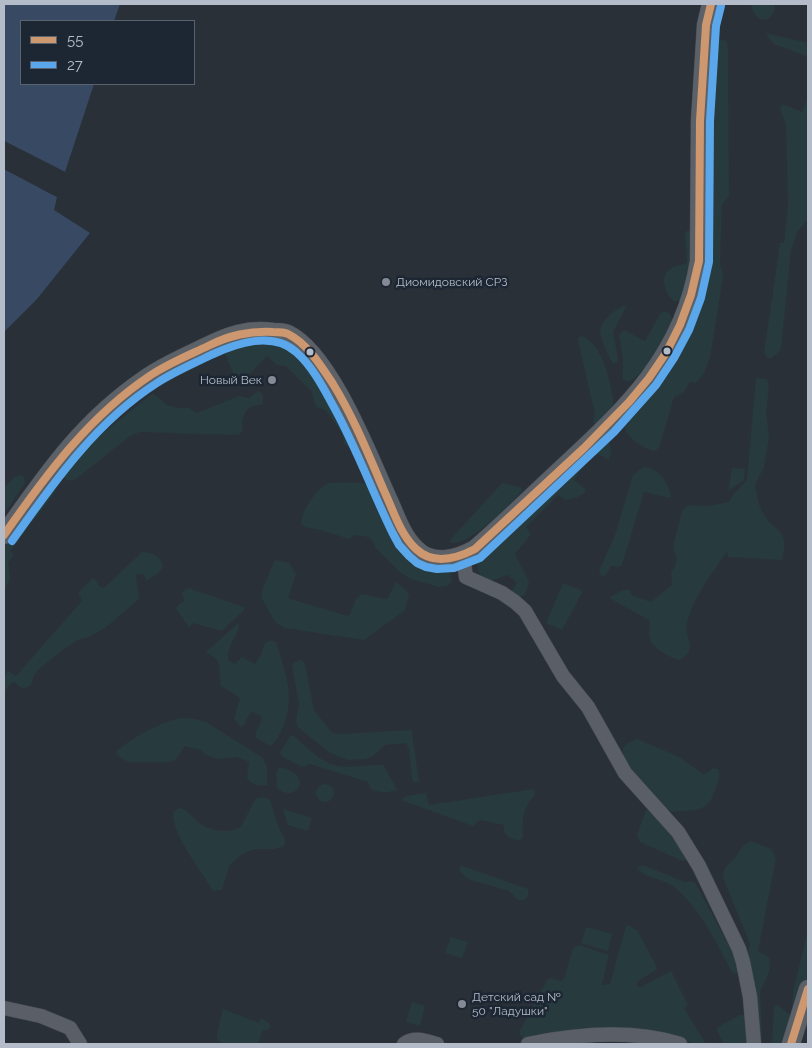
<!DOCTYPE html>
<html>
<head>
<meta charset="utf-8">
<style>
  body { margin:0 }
  #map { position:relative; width:812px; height:1048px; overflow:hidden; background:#2a3038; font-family:Raleway,sans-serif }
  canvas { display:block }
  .frame { position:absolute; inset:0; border:5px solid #b4bcc9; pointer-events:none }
  .legend { position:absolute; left:20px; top:20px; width:175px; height:65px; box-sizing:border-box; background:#1d2633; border:1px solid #59626f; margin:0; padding:6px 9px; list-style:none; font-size:15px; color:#b4bcc9 }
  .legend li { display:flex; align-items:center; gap:10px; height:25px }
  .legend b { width:25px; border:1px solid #59626f }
</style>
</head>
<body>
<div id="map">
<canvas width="812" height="1048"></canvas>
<div class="frame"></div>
<ul class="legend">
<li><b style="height:6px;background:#cd976f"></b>55</li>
<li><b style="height:6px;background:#5aa8eb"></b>27</li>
</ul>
</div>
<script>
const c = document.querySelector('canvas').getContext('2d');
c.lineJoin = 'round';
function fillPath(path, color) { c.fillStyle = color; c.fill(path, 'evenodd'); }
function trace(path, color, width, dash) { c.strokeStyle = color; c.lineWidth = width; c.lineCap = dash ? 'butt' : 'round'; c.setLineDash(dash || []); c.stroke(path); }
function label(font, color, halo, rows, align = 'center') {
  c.font = font + ' Raleway,sans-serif'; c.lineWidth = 5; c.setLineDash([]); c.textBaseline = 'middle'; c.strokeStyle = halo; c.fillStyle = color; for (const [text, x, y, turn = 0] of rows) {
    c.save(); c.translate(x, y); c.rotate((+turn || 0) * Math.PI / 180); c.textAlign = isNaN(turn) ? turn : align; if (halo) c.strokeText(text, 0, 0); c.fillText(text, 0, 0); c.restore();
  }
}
fillPath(new Path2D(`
  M 751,4 L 775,4 C 775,23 755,27 751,4 Z
  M 765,33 L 808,43 L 808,57 L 774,44 Z
  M 723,39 L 727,42 L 728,51 L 729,195 L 722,205 L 720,262 L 723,277 L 710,358 L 704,373 L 696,383 L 690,382 L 684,392 L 674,397 L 659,448 L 654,451 C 639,446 624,437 623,420 L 688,326 L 713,44 Z
  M 808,97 L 808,219 L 797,232 L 791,250 L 781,348 L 777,354 L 771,358 L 768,358 L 764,353 L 780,243 L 784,243 L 788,205 L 786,125 L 780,108 L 783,104 L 802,112 Z
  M 688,230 L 691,233 C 691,257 689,277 681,300 L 675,302 C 666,295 658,278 670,269 C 674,266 680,265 685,264 L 687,262 L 685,233 Z
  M 627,305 L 613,332 L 618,359 L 617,362 L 613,364 C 609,357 600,338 600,331 C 601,320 617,307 627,305 Z
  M 664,311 C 671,312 673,318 671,324 C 662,340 645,377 627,382 L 623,379 L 623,360 L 619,335 L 623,331 L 626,331 L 645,341 L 660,314 Z
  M 582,336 C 605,347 609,380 614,403 L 612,407 L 596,424 L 593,423 L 595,414 L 578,341 L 579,337 Z
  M 246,337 L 284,338 L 303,354 L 337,403 L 360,455 L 344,444 L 342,433 L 326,410 L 316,407 L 311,391 L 286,366 L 277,365 L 267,356 L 248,376 L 235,377 L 224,352 L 233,343 Z
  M 756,378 L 767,379 L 769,384 L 766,413 L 769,437 L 764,467 L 755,485 C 757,493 757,501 761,509 C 771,533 791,525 782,560 L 728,557 L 727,552 C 711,574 695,595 687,622 C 683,638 700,648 680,660 C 670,658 650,647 649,636 C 648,630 651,625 649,620 L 609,598 L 623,590 L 629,590 L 633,596 L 651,602 L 672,585 L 671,572 C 683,555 672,559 674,542 L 683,509 L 689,505 L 708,506 L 729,502 L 733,495 L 747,480 Z
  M 259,390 L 263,396 L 263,404 C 259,406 255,405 251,407 C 242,412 242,422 242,431 L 238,435 L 140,432 L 130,436 L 76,479 L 68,481 L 64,477 L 64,469 L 75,456 L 150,395 L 154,394 L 167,405 L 177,408 L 189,408 L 197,413 L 239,396 L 249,398 Z
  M 604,439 L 609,441 L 611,452 L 609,460 L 594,452 L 574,480 L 585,489 L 586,492 L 578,497 L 566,500 L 558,495 L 526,527 L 531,534 L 515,554 L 529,582 L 525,595 L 518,597 L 512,593 L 512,590 L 517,583 L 508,575 C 503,576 498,579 493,580 C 481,581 476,570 478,560 L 542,500 L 551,487 Z
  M 643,467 C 659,468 668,482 671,496 L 670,498 L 644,492 L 622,565 L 618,567 L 611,566 L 605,576 L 602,577 L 599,571 L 615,535 L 633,475 Z
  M 732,468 L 745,469 L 744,480 L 728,491 Z
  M 20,475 L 24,476 L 25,483 L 4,514 L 4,487 L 15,477 Z
  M 329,483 C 342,483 358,481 370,485 C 374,487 377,494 380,498 L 444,566 L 449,569 L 452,581 L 447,586 L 439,587 L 411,579 L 401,573 L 375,547 L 373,541 L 369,537 L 355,535 L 349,539 L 321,530 L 304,527 L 301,523 C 303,508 316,489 329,483 Z
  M 502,483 L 519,487 L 521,488 L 522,491 C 510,505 469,546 451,543 L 450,540 Z
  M 49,484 L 56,491 L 10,551 L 14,554 L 8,563 L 10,579 L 4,591 L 4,541 Z
  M 142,552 C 152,552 161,557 163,566 L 159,573 L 146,581 L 144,574 L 136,575 L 139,599 L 105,628 L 89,637 L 77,640 L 60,652 L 40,668 L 34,675 L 31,685 L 23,689 L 14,682 L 10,684 L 4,692 L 4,678 L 8,671 L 16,676 L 81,602 L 82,599 L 78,593 L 92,579 L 95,579 L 100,587 L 104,588 Z
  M 275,560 L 289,563 L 296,574 L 288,598 L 290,599 L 348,616 L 350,615 C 360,584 361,597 387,599 L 396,582 L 406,590 L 409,595 L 405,610 L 364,640 L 285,628 L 275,622 L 261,597 L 263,588 Z
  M 563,583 L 583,591 L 562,630 L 546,623 Z
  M 188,588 L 244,607 L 244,610 L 222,631 L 193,623 L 189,627 L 176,609 L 178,605 L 184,601 L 182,592 Z
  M 237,624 L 239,624 C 238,637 225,648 229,661 L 235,664 L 242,657 L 255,664 C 257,660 261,656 262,652 C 264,644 265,638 276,642 C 285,673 296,695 283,727 C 279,735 277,742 270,746 L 256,738 L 256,732 L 262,719 L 261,716 L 251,711 L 244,725 L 241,727 L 234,719 L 240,698 L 221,686 C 219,677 222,663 214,657 C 211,655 209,654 206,652 Z
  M 301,660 L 305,664 L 314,710 L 332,733 L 341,734 L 411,730 L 412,732 L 419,782 L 414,782 L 412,779 L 409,749 L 406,743 L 385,745 L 373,756 L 366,759 L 348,760 L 330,753 L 298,727 L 296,721 L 299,704 L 292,665 L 295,662 Z
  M 181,718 L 195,719 L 206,722 L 263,758 L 267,767 L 267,785 C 257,786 253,785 247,778 L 249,762 L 237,757 L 217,759 L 205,754 L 201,750 L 185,746 L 175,760 L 170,762 L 129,762 L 124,760 L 116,754 L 116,752 C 129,739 163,721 181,718 Z
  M 293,735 C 309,749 324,767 347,767 C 359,767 371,764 383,765 L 386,769 L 397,790 C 388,793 379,793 371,789 L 368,782 L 310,764 L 302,767 L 283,757 L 280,753 L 290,736 Z
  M 637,739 L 679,757 L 703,774 L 709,772 L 712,768 L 718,769 C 722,777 716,787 713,795 C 708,809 698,810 685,811 C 679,811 672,813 666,809 C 659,805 624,762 623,755 C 622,754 623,748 624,747 C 626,743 633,741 637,739 Z
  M 279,767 C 317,775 295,805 277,788 L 276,773 Z
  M316 793a9 9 0 1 1 18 0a9 9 0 1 1-18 0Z
  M 534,789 L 535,795 C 522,809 522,820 523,838 L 519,841 L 507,836 L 504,831 L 504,825 L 480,820 L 473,826 L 401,800 L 407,796 L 426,793 L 429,805 Z
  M 264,797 L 270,800 L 278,826 L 285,839 L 285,844 L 283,847 L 274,849 L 255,849 L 242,854 L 229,866 L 222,890 L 213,891 C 203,873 168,830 174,811 L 180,808 C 188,810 193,818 199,823 C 210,831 229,834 241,827 L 254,801 L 257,798 Z
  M 648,808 L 674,836 L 687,857 L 686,860 L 683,861 L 640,842 L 637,835 L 646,810 Z
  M 283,809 L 312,818 L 308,831 L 288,825 Z
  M 751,841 L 771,849 L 776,858 L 758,951 L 770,958 L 769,972 L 760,992 L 762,1035 L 761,1044 L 748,956 L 750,944 L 723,877 L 725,868 L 733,860 L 744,845 Z
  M 643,865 L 685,882 L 692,881 L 696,884 L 737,961 L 738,973 L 735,974 L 732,972 C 716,942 702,912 677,889 C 668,880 641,877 637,868 Z
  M 463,866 L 528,889 L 528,896 L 524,900 L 518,900 L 509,891 L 471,880 L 465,877 L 460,871 L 460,867 Z
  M 628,925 L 637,930 L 657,967 L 656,970 L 637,982 L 637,986 L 641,987 L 671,971 L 688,1005 L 684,1008 L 706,1044 L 693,1044 L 682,1039 L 574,1031 L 522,1038 L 519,1032 L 547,980 L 551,978 L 561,981 L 564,979 L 573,948 L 579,945 L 609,955 L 602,985 L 610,984 L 626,926 Z
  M 586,927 L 612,934 L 608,951 L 581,943 Z
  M 808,930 L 808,976 L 798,1006 L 795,1008 L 792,1007 L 793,991 Z
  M 451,937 L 468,942 L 462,958 L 445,953 Z
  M 412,1002 L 425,1006 L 420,1026 L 406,1022 Z
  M 778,1005 L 794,1018 L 787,1044 L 772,1044 L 774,1007 Z
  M 223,1009 L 259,1023 L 261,1018 L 269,1023 L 271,1028 L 262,1031 L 258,1044 L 221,1044 L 217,1038 L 217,1034 Z
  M 740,1015 L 744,1015 L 746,1017 L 748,1044 L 724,1044 L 717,1031 L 718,1027 Z`), '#273a3e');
fillPath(new Path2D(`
  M 4,4 L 120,4 L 114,21 L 21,21 L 21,84 L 94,84 L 65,172 L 4,141 Z
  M 4,169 L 57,197 L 54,210 L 90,233 L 37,299 L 4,332 Z`), '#384963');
fillPath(new Path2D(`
  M 4,141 L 65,172 L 64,175 L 4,144 Z
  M 4,166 L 58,195 L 57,197 L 4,169 Z`), '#2a3038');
const minor = new Path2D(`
  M 463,556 L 466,577 L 502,593 L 515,602 L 525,611 L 563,676 L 588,707 L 625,773 L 678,832 L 699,866 L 739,949 L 743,962 L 750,997 L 754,1044
  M 4,1008 L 41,1016 L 70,1028 L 80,1044
  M 404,1044 C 414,1036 426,1041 437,1044
  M 528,1044 C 577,1034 632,1029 680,1044`);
const major = new Path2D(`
  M 4,535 C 47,474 82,422 145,379 C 163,366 185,357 205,347 C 227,336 248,328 273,332 C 278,332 284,332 288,334 C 331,355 370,460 390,503 C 397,519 403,537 416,549 C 432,566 457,559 475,549 C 504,524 531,497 559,471 C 626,409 684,356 699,261 L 700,121 L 706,25 L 711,4
  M 791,1044 L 808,989`);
trace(minor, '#484c53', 15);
trace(major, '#484c55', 19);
trace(minor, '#5a5e66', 14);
trace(major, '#5c6168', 18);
trace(new Path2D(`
  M 4,535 C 46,475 89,416 151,375 C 169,363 189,355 208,346 C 230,335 249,331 273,332 C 278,332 284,332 288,334 C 308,344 321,366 333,384 C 354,418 369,456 385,493 C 394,512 400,534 416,549 C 433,565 456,559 475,549 L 584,448 L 629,402 L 649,378 L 666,353 L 680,325 L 691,295 L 699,261 L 700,121 L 706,25 L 711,4
  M 791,1044 L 808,989`), '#cd976f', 8);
trace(new Path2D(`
  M 12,541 C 54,482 96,422 157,383 C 174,372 193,364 211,355 C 237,343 272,331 296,352 C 311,365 322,385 331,402 C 355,444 371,489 392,532 L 399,545 L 409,556 L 417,563 L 426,567 L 437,569 L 454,568 L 480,558 L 614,432 L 656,385 L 674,358 L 689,330 L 701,298 L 709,262 L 710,121 L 716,26 L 721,6`), '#5aa8eb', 8);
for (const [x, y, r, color] of [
  [386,282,5,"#848b96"],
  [667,351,4.5,"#b4bcc9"],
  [310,352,4.5,"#b4bcc9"],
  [272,380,5,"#848b96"],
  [462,1004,5,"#848b96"]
]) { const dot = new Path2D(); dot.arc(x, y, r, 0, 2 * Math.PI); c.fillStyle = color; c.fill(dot); trace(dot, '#1d2633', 2); }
label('12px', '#b4bcc9', '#1d2633', [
  ["Диомидовский СРЗ",396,282],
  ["Новый Век",262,380,"right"],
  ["Детский сад №",472,997],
  ["50 \"Ладушки\"",472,1011]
], 'left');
</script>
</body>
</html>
